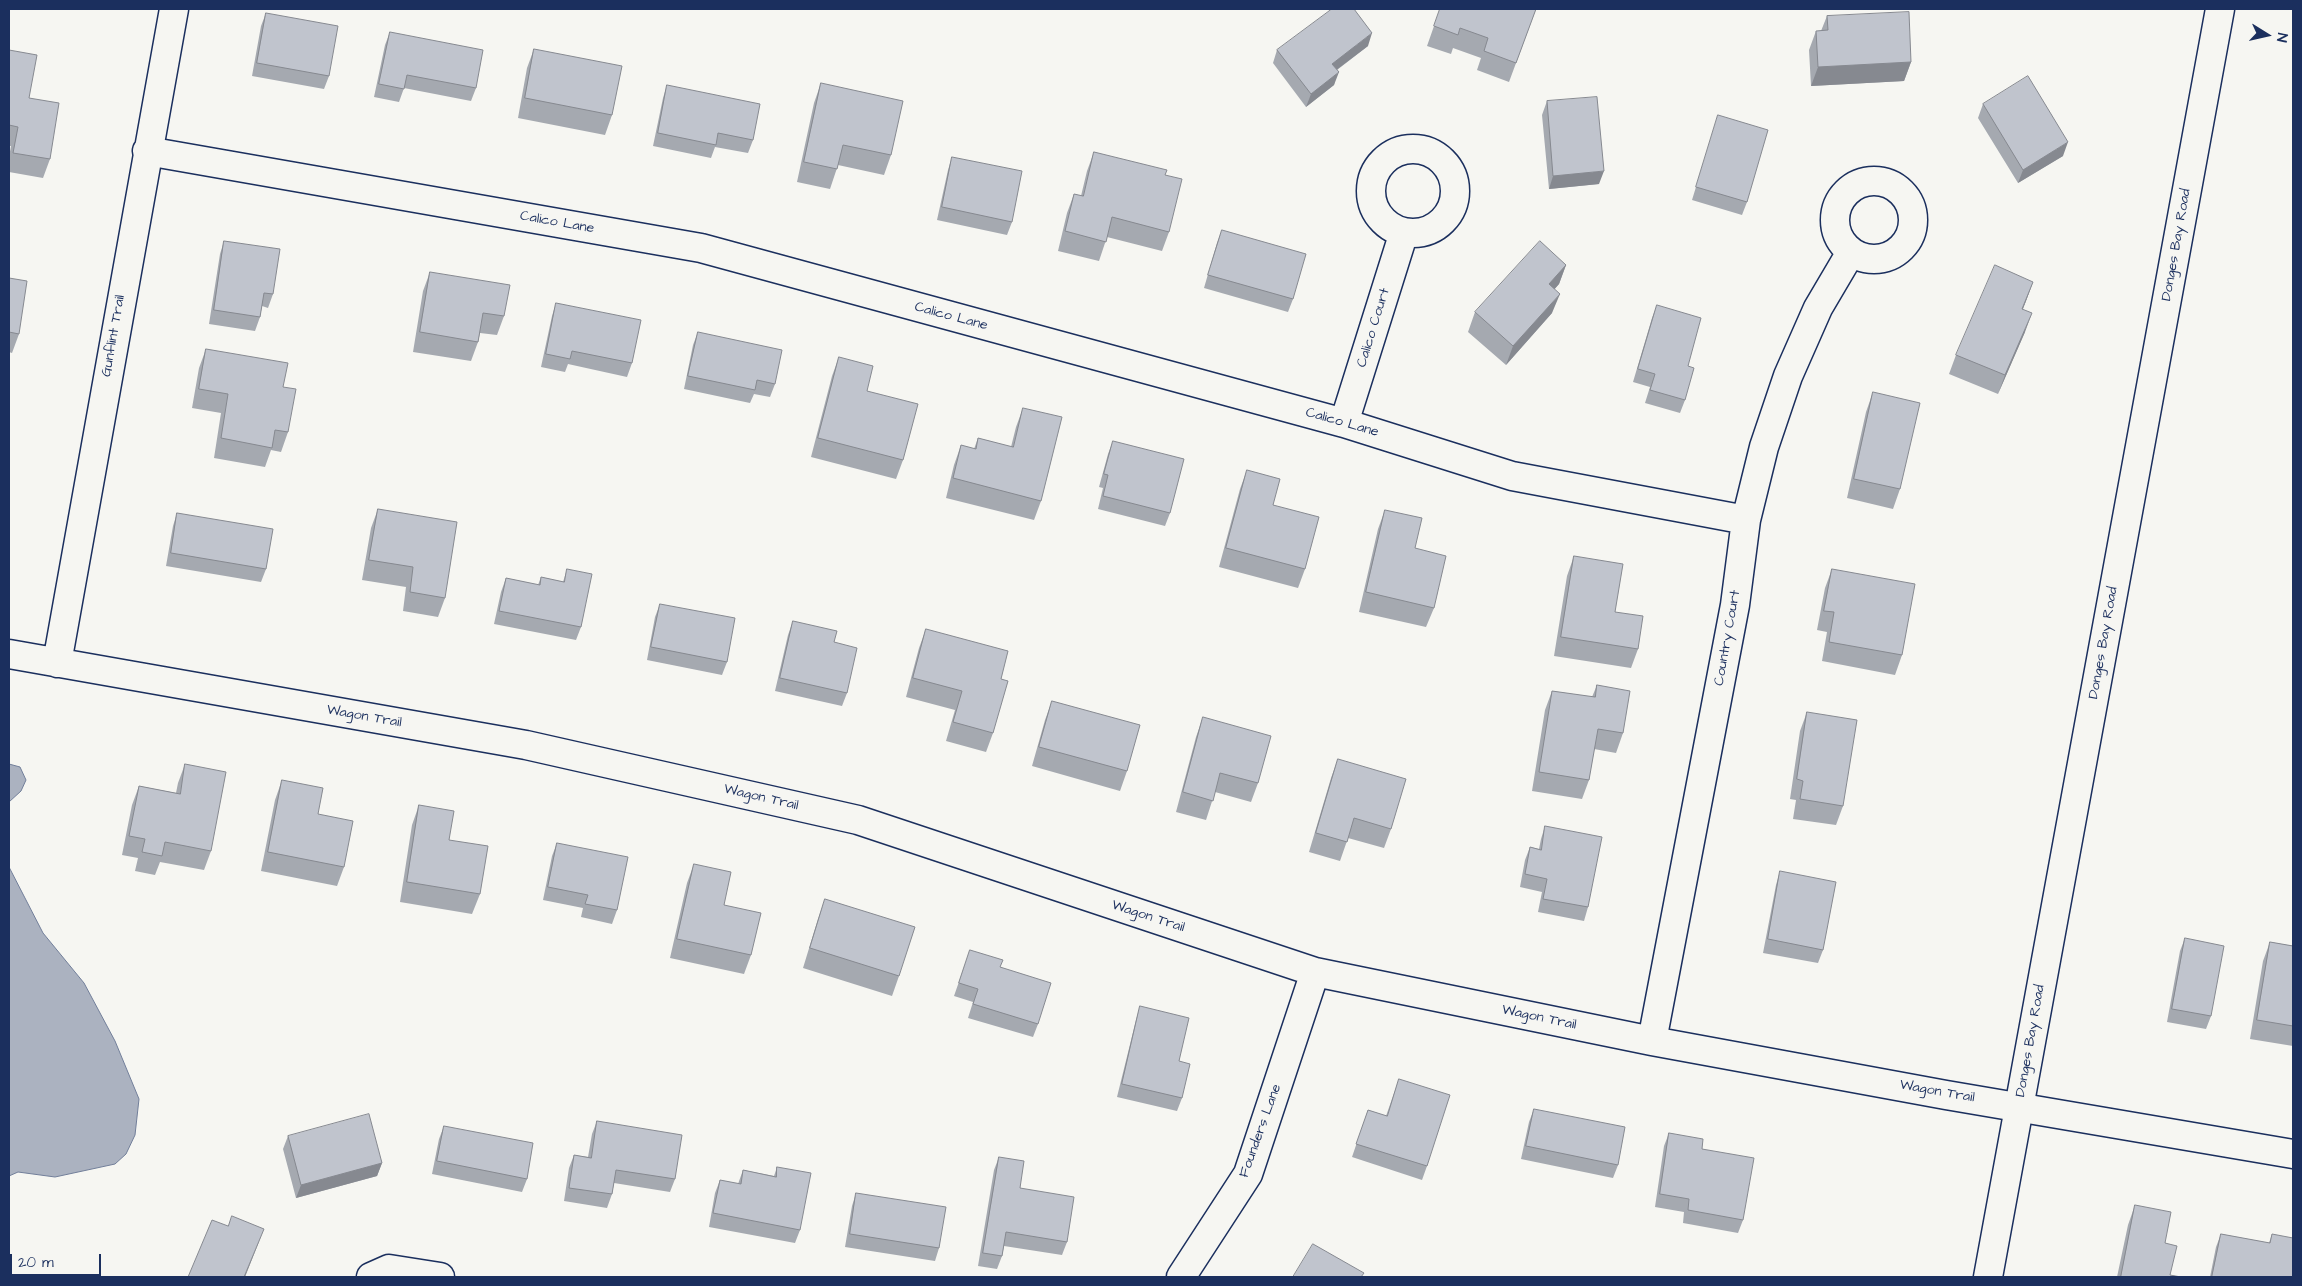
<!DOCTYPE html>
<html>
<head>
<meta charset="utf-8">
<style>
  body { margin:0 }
  #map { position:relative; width:2302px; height:1286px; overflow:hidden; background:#f6f6f2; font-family:"Architects Daughter",sans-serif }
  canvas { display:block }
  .frame { position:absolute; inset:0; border:10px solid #1b2f5e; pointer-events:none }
  .north { position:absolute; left:2242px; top:10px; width:50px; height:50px; -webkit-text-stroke:4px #f6f6f2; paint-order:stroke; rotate:100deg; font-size:14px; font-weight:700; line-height:20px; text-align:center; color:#1b2f5e }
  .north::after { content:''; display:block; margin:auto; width:18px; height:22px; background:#1b2f5e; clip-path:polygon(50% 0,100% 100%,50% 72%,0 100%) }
  .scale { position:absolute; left:10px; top:1254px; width:91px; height:22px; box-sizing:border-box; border:2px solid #1b2f5e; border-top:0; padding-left:6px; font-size:15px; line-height:18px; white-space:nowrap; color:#1b2f5e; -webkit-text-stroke:4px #f6f6f2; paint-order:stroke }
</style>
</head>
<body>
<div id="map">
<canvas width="2302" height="1286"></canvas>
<div class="frame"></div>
<div class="north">N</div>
<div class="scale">20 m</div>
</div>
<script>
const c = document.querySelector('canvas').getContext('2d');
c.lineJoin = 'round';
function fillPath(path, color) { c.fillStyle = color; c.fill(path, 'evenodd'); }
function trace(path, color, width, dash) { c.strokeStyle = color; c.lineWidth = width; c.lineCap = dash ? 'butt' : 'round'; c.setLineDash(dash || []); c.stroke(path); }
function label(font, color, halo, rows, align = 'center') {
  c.font = font + ' "Architects Daughter",sans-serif'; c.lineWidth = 4.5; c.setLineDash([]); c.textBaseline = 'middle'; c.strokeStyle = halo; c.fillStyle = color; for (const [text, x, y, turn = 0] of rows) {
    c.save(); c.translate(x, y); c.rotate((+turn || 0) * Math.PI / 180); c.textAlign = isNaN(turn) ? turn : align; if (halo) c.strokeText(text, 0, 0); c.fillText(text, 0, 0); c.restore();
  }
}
const water = new Path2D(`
  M 9,764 L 20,767 L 26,780 L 21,791 L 9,802 Z
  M 9,867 L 43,933 L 84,983 L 115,1041 L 139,1099 L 135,1135 L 126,1154 L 115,1164 L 55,1177 L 18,1172 L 9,1176 Z`);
fillPath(water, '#abb2c0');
trace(water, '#717e99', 1);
const street = new Path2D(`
  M1371 191a42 42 0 1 1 84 0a42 42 0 1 1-84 0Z
  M 147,151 L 701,248 L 1344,423 L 1512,476 L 1746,520
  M1835 220a39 39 0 1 1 78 0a39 39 0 1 1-78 0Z
  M 1344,423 L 1404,232
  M 9,654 L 526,745 L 858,820 L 1315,972 L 1652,1041 L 1946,1095 L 2293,1154
  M 57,663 L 174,9
  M 1652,1041 L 1735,605 L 1746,520 L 1764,447 L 1788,376 L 1818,308 L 1851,252
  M 371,1277 L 389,1269 L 440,1277
  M 1181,1277 L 1248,1174 L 1315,972`);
const secondary = new Path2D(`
  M 1988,1277 L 2220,9`);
trace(street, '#1b2f5e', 31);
trace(secondary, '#1b2f5e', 31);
trace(street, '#f6f6f2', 28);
trace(secondary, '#f6f6f2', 28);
fillPath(new Path2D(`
  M 1440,9 L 1536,9 L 1509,82 L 1477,70 L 1481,58 L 1453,48 L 1451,54 L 1427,46 Z
  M 266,13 L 329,76 L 324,89 L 252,76 L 261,26 Z
  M 1827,16 L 1911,62 L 1904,81 L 1811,86 L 1809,50 L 1816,31 L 1821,31 Z
  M 390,32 L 476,88 L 471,101 L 404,88 L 399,102 L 374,97 L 385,45 Z
  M 1368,46 L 1337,70 L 1334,85 L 1306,107 L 1273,63 L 1277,50 Z
  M 534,49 L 612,115 L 605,135 L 518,118 L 527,68 Z
  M 9,50 L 29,98 L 50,159 L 43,178 L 9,172 L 9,157 L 11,146 L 9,146 Z
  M 821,83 L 891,155 L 884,175 L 838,165 L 830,189 L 797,182 L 814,103 Z
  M 667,85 L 753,140 L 748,153 L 715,147 L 711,158 L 653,146 L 663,98 Z
  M 1547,101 L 1599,184 L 1549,189 L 1542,115 Z
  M 1983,104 L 2063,156 L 2018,183 L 1978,118 Z
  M 1718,115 L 1747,202 L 1742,215 L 1692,200 Z
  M 1094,152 L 1165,175 L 1169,232 L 1162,251 L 1107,237 L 1099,261 L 1058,251 L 1067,213 L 1074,194 L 1081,196 L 1087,171 Z
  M 952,157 L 1012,222 L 1007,235 L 937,220 L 948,170 Z
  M 1222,230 L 1293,299 L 1288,312 L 1204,288 L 1217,243 Z
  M 224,241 L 273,294 L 268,308 L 262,306 L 260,317 L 255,331 L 209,324 L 220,254 Z
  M 1566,265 L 1559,284 L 1554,289 L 1552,313 L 1506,365 L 1468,332 L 1475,312 Z
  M 430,272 L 504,316 L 497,335 L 480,333 L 478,342 L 471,361 L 413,352 L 423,291 Z
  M 9,278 L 19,334 L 12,353 L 9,352 Z
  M 2033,282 L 2023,309 L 2025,332 L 1998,394 L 1949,374 L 1956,355 Z
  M 556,303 L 632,363 L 627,377 L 568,364 L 565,372 L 541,367 L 552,316 Z
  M 1657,305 L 1688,366 L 1685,400 L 1680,413 L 1645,403 L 1650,387 L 1633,382 L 1652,318 Z
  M 698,332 L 775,384 L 770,397 L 754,394 L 750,403 L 684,389 L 693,345 Z
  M 206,349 L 283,387 L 288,432 L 281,452 L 271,450 L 265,467 L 214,458 L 221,413 L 192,408 L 199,368 Z
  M 839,357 L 867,391 L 903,460 L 896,479 L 811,457 L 832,376 Z
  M 1873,392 L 1900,489 L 1893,509 L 1847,498 L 1866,412 Z
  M 1023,408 L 1041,501 L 1034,520 L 946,498 L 954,465 L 961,445 L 974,449 L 978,438 L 1011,447 L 1016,427 Z
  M 1113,441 L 1170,513 L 1165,526 L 1098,509 L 1103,488 L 1099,487 L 1108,454 Z
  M 1247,470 L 1273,505 L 1305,569 L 1298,588 L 1219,567 L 1240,489 Z
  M 378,509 L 445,598 L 438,617 L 403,611 L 406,587 L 362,580 L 371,528 Z
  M 1385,510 L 1415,548 L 1434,608 L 1426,627 L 1359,612 L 1378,529 Z
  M 177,513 L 266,569 L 261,582 L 166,566 L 173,526 Z
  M 1574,556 L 1615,612 L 1638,649 L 1631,668 L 1554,656 L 1567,576 Z
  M 567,569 L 581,627 L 576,640 L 494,624 L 501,592 L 506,578 L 538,585 L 541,577 L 563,582 Z
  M 1832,569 L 1902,655 L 1895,675 L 1822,661 L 1827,632 L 1817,630 L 1825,588 Z
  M 660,604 L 727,662 L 722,675 L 647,660 L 655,617 Z
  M 793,621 L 834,642 L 847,693 L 842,706 L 775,691 L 788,635 Z
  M 926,629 L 1001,679 L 993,733 L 986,752 L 946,741 L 955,710 L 906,697 L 919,648 Z
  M 1597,685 L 1623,733 L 1616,753 L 1594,749 L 1589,780 L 1582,799 L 1532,791 L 1545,710 L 1552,691 L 1592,697 Z
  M 1052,701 L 1127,771 L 1120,791 L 1032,766 L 1045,720 Z
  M 1807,712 L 1843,806 L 1836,825 L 1793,819 L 1796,800 L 1790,799 L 1800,731 Z
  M 1203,717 L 1258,783 L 1251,802 L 1215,792 L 1206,820 L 1176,812 L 1196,737 Z
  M 1338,759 L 1391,829 L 1384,848 L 1348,838 L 1340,861 L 1309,852 L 1331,778 Z
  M 185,764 L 211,851 L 204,870 L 160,862 L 155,875 L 135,871 L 138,858 L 122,855 L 132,805 L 139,786 L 176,793 L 178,783 Z
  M 282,780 L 318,814 L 344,867 L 337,886 L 261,871 L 275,800 Z
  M 419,805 L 449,840 L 480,894 L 472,914 L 400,902 L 412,825 Z
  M 1545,826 L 1588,907 L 1584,921 L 1538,912 L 1542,892 L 1520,887 L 1525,860 L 1530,847 L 1539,849 L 1541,839 Z
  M 557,843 L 617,910 L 612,924 L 581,917 L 583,908 L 543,900 L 552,856 Z
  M 694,864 L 724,905 L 751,955 L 744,974 L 670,958 L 687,883 Z
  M 1780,871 L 1823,950 L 1818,963 L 1763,953 L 1776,885 Z
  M 825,899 L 899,976 L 892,996 L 803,968 L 818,919 Z
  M 2185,938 L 2211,1016 L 2206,1029 L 2167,1022 L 2180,951 Z
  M 2270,942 L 2293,946 L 2293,1046 L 2250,1039 L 2263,961 Z
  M 970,950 L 1000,967 L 1038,1024 L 1033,1037 L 968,1018 L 973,1002 L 954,996 Z
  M 1140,1006 L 1179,1061 L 1182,1098 L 1177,1111 L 1117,1097 L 1136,1020 Z
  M 1399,1079 L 1427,1166 L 1422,1180 L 1352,1157 L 1368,1110 L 1386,1116 Z
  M 1534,1109 L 1618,1165 L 1613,1178 L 1521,1159 L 1529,1122 Z
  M 597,1121 L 675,1179 L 670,1192 L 614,1183 L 612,1194 L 607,1208 L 564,1201 L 569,1168 L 574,1155 L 588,1157 L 592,1134 Z
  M 444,1126 L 527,1179 L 522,1192 L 432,1174 L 439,1139 Z
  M 1669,1133 L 1702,1149 L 1743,1220 L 1738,1233 L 1683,1223 L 1684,1212 L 1655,1207 L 1664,1146 Z
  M 288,1136 L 382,1163 L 377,1176 L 296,1198 L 283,1149 Z
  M 999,1157 L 1020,1188 L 1067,1242 L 1062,1255 L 1004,1246 L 1002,1256 L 997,1269 L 978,1266 L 994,1170 Z
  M 777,1167 L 800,1230 L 795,1243 L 709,1227 L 715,1193 L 720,1180 L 738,1184 L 743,1170 L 774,1176 Z
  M 856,1193 L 939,1248 L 935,1261 L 845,1247 L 852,1206 Z
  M 2135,1205 L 2165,1243 L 2170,1275 L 2181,1277 L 2117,1277 L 2128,1225 Z
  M 2221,1234 L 2269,1243 L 2272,1234 L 2293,1277 L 2210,1277 L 2216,1247 Z`), '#a5a9b0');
fillPath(new Path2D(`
  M 1372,33 L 1368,46 L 1327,77 L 1332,64 Z
  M 1911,62 L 1904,81 L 1811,86 L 1818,67 Z
  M 1339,72 L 1334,85 L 1306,107 L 1311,94 Z
  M 2068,142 L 2063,156 L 2018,183 L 2023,170 Z
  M 1604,171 L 1599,184 L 1549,189 L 1553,176 Z
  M 1566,265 L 1559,284 L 1542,304 L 1549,284 Z
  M 2033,282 L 2026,301 L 2015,328 L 2022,309 Z
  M 1560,294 L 1552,313 L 1506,365 L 1513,346 Z
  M 2032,313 L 2025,332 L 1998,394 L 2005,375 Z
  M 382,1163 L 377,1176 L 296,1198 L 301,1185 Z
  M 264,1229 L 245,1277 L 244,1277 Z`), '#868990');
const building = new Path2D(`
  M 1332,9 L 1354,9 L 1372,33 L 1332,64 L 1339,72 L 1311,94 L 1277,50 Z
  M 1440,9 L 1536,9 L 1516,63 L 1484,51 L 1488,38 L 1460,28 L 1458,35 L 1434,26 Z
  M 1909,12 L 1911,62 L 1818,67 L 1816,31 L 1828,30 L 1827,16 Z
  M 266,13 L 338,26 L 329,76 L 257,63 Z
  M 390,32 L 483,50 L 476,88 L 407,75 L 404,89 L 379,84 Z
  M 534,49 L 622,66 L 612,115 L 525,98 Z
  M 9,50 L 37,55 L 29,98 L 59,103 L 50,159 L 13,153 L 18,127 L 9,125 Z
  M 2028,76 L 2068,142 L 2023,170 L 1983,104 Z
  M 821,83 L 903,101 L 891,155 L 843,145 L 837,169 L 804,162 Z
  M 667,85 L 760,104 L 753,140 L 718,133 L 716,145 L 658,133 Z
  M 1597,97 L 1604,171 L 1553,176 L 1547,101 Z
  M 1718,115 L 1768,130 L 1747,202 L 1696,187 Z
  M 1094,152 L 1167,170 L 1165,175 L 1182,179 L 1169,232 L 1112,217 L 1106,242 L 1065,231 L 1074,194 L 1083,196 Z
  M 952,157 L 1022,171 L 1012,222 L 942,207 Z
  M 1222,230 L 1306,254 L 1293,299 L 1208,275 Z
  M 224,241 L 280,249 L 273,294 L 264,293 L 260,317 L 214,310 Z
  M 1540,241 L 1566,265 L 1549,284 L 1560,294 L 1513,346 L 1475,312 Z
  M 1995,265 L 2033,282 L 2022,309 L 2032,313 L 2005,375 L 1956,355 Z
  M 430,272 L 510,285 L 504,316 L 483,313 L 478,342 L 420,332 Z
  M 9,278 L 27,281 L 19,334 L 9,332 Z
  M 556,303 L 641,320 L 632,363 L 572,351 L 570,359 L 546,354 Z
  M 1657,305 L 1701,318 L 1688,366 L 1694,368 L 1685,400 L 1650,390 L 1655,374 L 1638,369 Z
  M 698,332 L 782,350 L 775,384 L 757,380 L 755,390 L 688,376 Z
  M 206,349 L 288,363 L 283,387 L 296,389 L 288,432 L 275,430 L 272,448 L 221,438 L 228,394 L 199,389 Z
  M 839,357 L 873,366 L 867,391 L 918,404 L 903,460 L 818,438 Z
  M 1873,392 L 1920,403 L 1900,489 L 1854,479 Z
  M 1023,408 L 1062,417 L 1041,501 L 953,478 L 961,445 L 976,449 L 978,438 L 1013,447 Z
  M 1113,441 L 1184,459 L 1170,513 L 1103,496 L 1108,475 L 1104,474 Z
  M 1247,470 L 1280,479 L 1273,505 L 1319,517 L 1305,569 L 1226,548 Z
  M 378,509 L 457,522 L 445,598 L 410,592 L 413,567 L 369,560 Z
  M 1385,510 L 1422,518 L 1415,548 L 1446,556 L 1434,608 L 1366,592 Z
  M 177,513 L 273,529 L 266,569 L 171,553 Z
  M 1574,556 L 1623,564 L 1615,612 L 1643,616 L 1638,649 L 1561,637 Z
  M 567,569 L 592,574 L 581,627 L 499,611 L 506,578 L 540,585 L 541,577 L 564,582 Z
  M 1832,569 L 1915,584 L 1902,655 L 1829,642 L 1834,612 L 1824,611 Z
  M 660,604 L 735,618 L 727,662 L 651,647 Z
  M 793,621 L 837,631 L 834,642 L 857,648 L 847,693 L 780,678 Z
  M 926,629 L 1008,651 L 1001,679 L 1008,681 L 993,733 L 953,722 L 962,691 L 913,678 Z
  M 1597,685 L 1630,691 L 1623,733 L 1598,729 L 1589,780 L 1539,772 L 1552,691 L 1595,697 Z
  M 1052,701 L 1140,725 L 1127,771 L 1039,747 Z
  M 1807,712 L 1857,720 L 1843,806 L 1800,799 L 1803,781 L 1797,779 Z
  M 1203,717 L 1271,736 L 1258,783 L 1220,773 L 1213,801 L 1183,792 Z
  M 1338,759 L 1406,779 L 1391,829 L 1354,818 L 1347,842 L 1316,833 Z
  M 185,764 L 226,772 L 211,851 L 165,842 L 162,856 L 142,852 L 145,839 L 129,836 L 139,786 L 180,794 Z
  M 282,780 L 323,788 L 318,814 L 353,821 L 344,867 L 268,852 Z
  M 419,805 L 454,811 L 449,840 L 488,846 L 480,894 L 407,882 Z
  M 1545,826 L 1602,837 L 1588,907 L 1543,899 L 1547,879 L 1525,874 L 1530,847 L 1541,850 Z
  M 557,843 L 628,857 L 617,910 L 585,904 L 588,895 L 548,887 Z
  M 694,864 L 731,872 L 724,905 L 761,913 L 751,955 L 677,939 Z
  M 1780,871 L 1836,882 L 1823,950 L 1768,939 Z
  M 825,899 L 915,927 L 899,976 L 810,948 Z
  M 2185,938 L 2224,946 L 2211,1016 L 2172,1009 Z
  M 2270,942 L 2293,946 L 2293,1026 L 2257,1020 Z
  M 970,950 L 1003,960 L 1000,967 L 1051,983 L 1038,1024 L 973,1004 L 978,989 L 959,983 Z
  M 1140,1006 L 1189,1018 L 1179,1061 L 1190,1064 L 1182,1098 L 1122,1084 Z
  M 1399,1079 L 1450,1095 L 1427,1166 L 1356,1144 L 1368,1110 L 1387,1116 Z
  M 1534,1109 L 1625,1127 L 1618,1165 L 1526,1146 Z
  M 369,1114 L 382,1163 L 301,1185 L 288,1136 Z
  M 597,1121 L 682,1135 L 675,1179 L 616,1170 L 612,1194 L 569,1188 L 574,1155 L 591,1158 Z
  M 444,1126 L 533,1143 L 527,1179 L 437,1161 Z
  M 1669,1133 L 1703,1139 L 1702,1149 L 1754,1158 L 1743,1220 L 1688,1210 L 1689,1199 L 1660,1194 Z
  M 999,1157 L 1024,1161 L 1020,1188 L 1074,1197 L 1067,1242 L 1006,1232 L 1002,1256 L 983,1253 Z
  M 777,1167 L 811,1173 L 800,1230 L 713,1213 L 720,1180 L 741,1184 L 743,1170 L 776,1177 Z
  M 856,1193 L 946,1207 L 939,1248 L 850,1234 Z
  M 2135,1205 L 2171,1212 L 2165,1243 L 2177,1246 L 2170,1275 L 2181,1277 L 2121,1277 Z
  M 232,1216 L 264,1229 L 244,1277 L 188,1277 L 212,1220 L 228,1226 Z
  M 2221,1234 L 2270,1243 L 2272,1234 L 2293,1238 L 2293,1277 L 2212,1277 Z
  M 1313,1244 L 1364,1273 L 1361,1277 L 1293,1277 Z`);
fillPath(building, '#c0c4cd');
trace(building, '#868990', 1);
label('14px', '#1b2f5e', '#f6f6f2', [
  ["Calico Lane",557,223,10],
  ["Donges Bay Road",2177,245,-80],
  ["Calico Lane",951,317,15],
  ["Calico Court",1374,328,-73],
  ["Gunflint Trail",114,336,-80],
  ["Calico Lane",1342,423,16],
  ["Country Court",1728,638,-80],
  ["Donges Bay Road",2104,643,-80],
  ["Wagon Trail",364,717,10],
  ["Wagon Trail",761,798,13],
  ["Wagon Trail",1148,917,18],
  ["Wagon Trail",1539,1018,12],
  ["Donges Bay Road",2031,1041,-80],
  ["Wagon Trail",1937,1092,10],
  ["Founders Lane",1261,1131,-70]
]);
</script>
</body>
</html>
